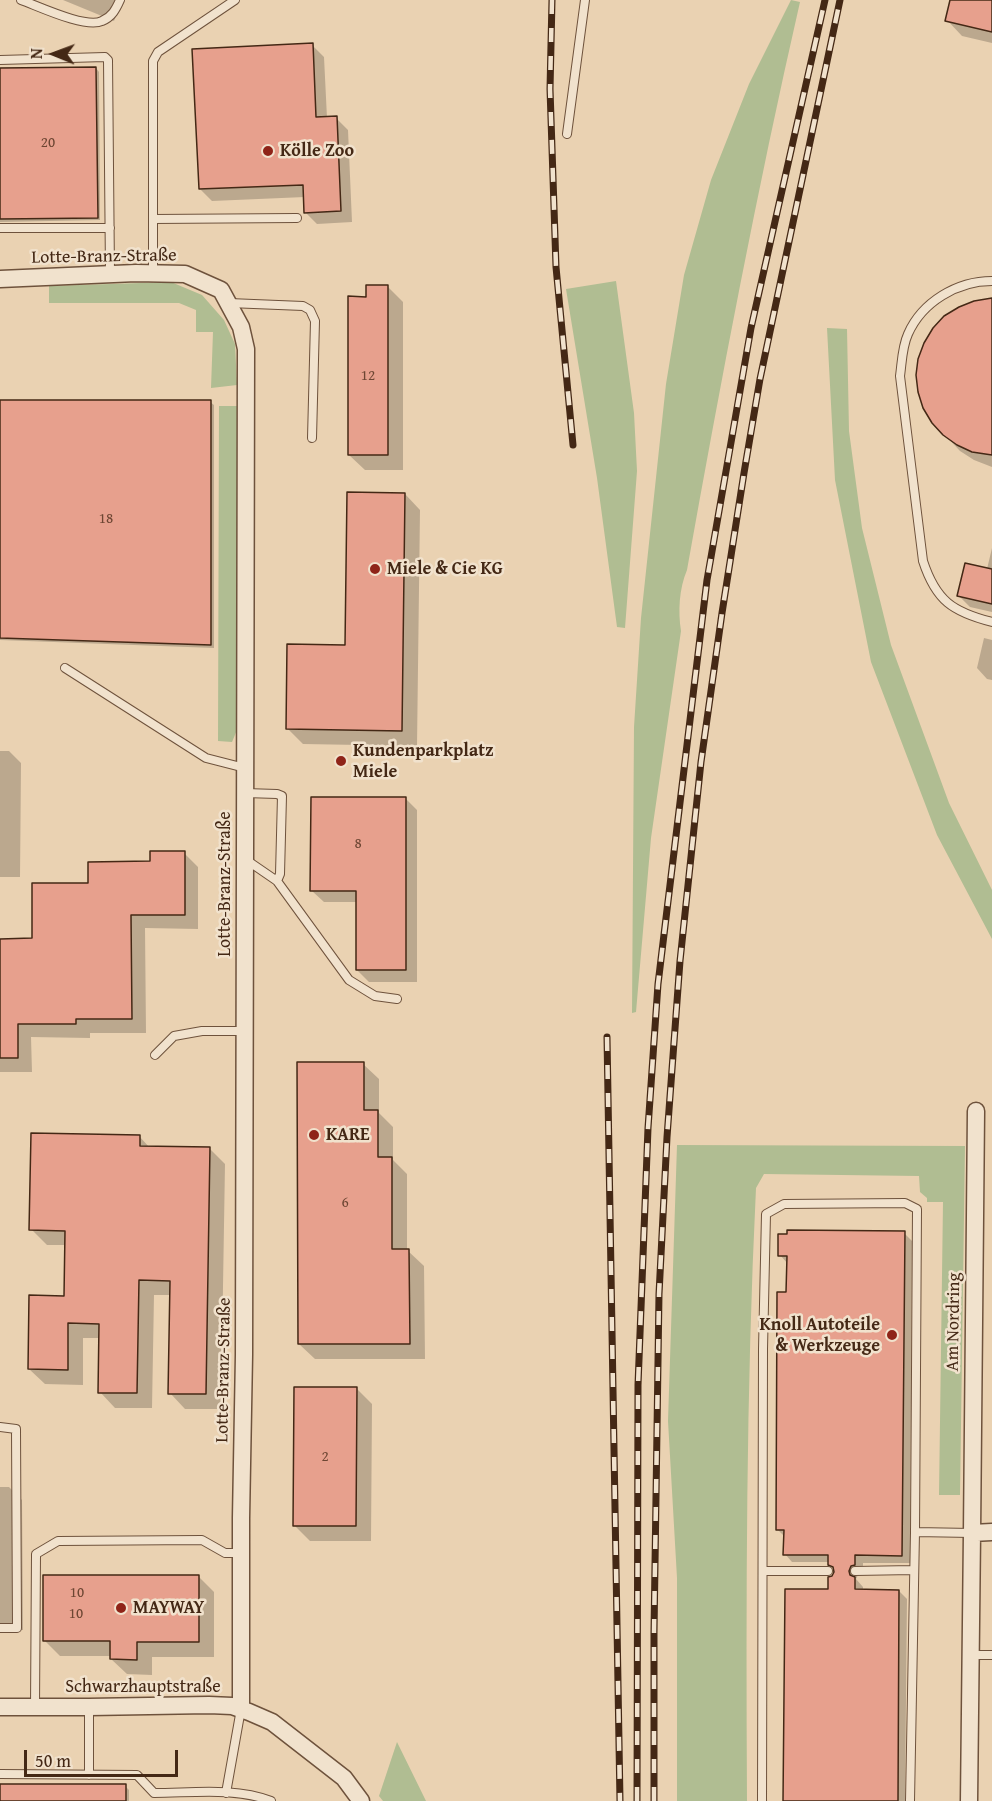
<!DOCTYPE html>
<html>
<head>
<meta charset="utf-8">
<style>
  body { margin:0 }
  #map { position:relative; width:992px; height:1801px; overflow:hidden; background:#ead2b2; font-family:"Gentium Book Plus",serif }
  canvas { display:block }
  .north { position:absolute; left:24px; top:24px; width:60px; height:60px; -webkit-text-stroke:4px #f1e2cd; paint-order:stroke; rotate:271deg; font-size:16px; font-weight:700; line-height:24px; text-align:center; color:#442815 }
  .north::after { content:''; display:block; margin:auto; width:21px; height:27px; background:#442815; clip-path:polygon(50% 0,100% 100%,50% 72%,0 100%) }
  .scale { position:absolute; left:24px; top:1750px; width:154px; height:27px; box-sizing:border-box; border:3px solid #442815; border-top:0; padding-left:8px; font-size:18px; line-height:21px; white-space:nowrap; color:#442815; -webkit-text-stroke:4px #f1e2cd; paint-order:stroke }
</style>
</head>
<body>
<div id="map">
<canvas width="992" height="1801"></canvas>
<div class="north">N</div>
<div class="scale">50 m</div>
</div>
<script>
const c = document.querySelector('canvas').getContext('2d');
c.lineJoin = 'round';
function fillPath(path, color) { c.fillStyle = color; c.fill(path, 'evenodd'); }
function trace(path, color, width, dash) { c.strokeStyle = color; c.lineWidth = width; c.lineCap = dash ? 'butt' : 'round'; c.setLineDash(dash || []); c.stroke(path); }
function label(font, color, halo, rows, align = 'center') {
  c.font = font + ' "Gentium Book Plus",serif'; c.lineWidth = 5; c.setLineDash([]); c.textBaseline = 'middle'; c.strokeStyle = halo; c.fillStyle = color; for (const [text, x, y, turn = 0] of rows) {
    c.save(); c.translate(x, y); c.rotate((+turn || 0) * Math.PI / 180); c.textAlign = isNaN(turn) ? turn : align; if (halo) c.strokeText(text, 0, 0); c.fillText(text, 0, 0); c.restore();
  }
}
fillPath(new Path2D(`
  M 791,0 L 800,2 C 757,190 721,380 687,570 C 679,589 678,611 681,631 L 651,838 L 636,1012 L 632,1013 L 634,727 L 641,618 L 666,384 L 684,275 L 711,180 L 749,84 Z
  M 616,281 L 634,413 L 637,471 L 625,628 L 617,627 L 597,478 L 566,289 Z
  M 171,282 L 202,295 L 224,320 L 235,344 L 237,385 L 211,388 L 213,332 L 196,332 L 196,310 L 179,303 L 49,303 L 49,286 Z
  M 827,328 L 847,329 L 849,431 L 862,528 L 891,645 L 949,803 L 992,890 L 992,939 L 937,835 L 871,662 L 835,480 Z
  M 219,406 L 237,406 L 237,730 L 232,742 L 218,741 Z
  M 677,1145 L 965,1146 L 960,1495 L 939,1495 L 943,1202 L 927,1202 L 927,1198 L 920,1192 L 919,1176 L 764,1174 L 756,1188 C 746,1392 746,1597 747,1801 L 677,1801 L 677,1578 L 668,1421 Z
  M 397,1742 L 426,1801 L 383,1801 L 379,1796 Z`), '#b0bd92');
fillPath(new Path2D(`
  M 63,0 L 123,0 L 114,21 Z
  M 952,0 L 992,0 L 992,43 L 962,36 L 947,20 Z
  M 312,45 L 324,57 L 327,118 L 336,118 L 348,130 L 352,222 L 317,224 L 305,212 L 305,197 L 212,201 L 200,189 Z
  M 96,68 L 99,72 L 100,220 L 0,222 L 0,69 Z
  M 387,286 L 403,302 L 403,470 L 365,470 L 349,455 L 367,298 Z
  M 992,300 L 992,467 L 974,460 L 960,451 L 944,434 Z
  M 0,401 L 210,402 L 214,405 L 214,648 L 0,640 Z
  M 405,494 L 420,510 L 417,746 L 303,744 L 288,729 L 347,646 Z
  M 992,548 L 992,612 L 970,607 L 958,595 L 987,569 Z
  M 984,638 L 992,640 L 992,680 L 987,679 L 977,668 Z
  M 0,751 L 9,751 L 21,763 L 20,877 L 0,877 Z
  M 405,798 L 417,810 L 417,982 L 369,982 L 357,970 L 357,902 L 324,902 L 312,891 Z
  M 184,853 L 198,867 L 198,929 L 145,928 L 146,1033 L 90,1033 L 90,1038 L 31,1037 L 32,1072 L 0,1072 L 0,940 L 34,940 L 151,863 Z
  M 363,1064 L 379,1079 L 379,1113 L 393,1127 L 393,1160 L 407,1174 L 407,1250 L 424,1266 L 425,1359 L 315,1359 L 299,1344 Z
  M 139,1136 L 150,1148 L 209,1148 L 225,1164 L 221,1409 L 185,1409 L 170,1393 L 171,1295 L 154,1295 L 152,1408 L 115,1408 L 100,1392 L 101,1338 L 83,1338 L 83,1385 L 45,1384 L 29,1369 L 66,1297 L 66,1245 L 47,1245 L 31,1229 Z
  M 904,1233 L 912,1241 L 910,1563 L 863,1563 L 863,1572 L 859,1573 L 856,1579 L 863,1587 L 863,1591 L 899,1591 L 907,1599 L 905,1801 L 784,1801 L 829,1591 L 835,1570 L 830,1562 L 792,1562 L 785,1554 L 785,1537 L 777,1529 L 788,1294 L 788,1264 L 780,1255 Z
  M 356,1388 L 372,1404 L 371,1541 L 310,1541 L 294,1525 Z
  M 0,1487 L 9,1487 L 22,1500 L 23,1630 L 0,1630 Z
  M 198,1576 L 214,1592 L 214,1657 L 152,1657 L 152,1675 L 127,1674 L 111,1659 L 111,1656 L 60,1656 L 44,1640 Z
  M 0,1786 L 125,1786 L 129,1790 L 129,1801 L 0,1801 Z`), '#0003');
const building = new Path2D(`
  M 950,0 L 992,0 L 992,32 L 945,21 Z
  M 313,43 L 316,117 L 337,116 L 341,211 L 304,213 L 303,185 L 199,189 L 192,49 Z
  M 96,67 L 98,218 L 0,219 L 0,68 Z
  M 366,285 L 388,285 L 388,455 L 348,455 L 348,296 L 366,297 Z
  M 992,298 L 992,455 L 972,452 L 957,445 L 943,435 L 932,423 L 923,408 L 918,392 L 916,375 L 918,359 L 924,343 L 933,328 L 944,316 L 959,307 L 974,301 Z
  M 0,400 L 211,400 L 211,645 L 0,638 Z
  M 347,492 L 405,493 L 402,731 L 286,729 L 287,644 L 345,645 Z
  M 965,563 L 992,569 L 992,604 L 957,596 Z
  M 311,797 L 406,797 L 406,970 L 356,970 L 356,891 L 310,891 Z
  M 150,851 L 185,851 L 185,915 L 131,915 L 132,1019 L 76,1019 L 76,1024 L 18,1024 L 18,1058 L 0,1058 L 0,939 L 32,938 L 32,883 L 88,883 L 88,862 L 150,861 Z
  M 297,1062 L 364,1062 L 364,1110 L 378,1110 L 378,1157 L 392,1157 L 392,1249 L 409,1249 L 410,1344 L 298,1344 Z
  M 31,1133 L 140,1135 L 140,1146 L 210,1147 L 206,1394 L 168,1394 L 170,1281 L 139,1280 L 137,1393 L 98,1393 L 99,1324 L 68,1323 L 68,1370 L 28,1369 L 29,1295 L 64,1296 L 65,1231 L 29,1230 Z
  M 787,1230 L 905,1231 L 902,1556 L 855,1555 L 855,1565 L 851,1566 L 849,1571 L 850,1575 L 855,1577 L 855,1589 L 899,1590 L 898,1801 L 783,1801 L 785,1589 L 828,1589 L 828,1577 L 832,1576 L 834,1572 L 833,1567 L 828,1565 L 828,1555 L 783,1555 L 784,1530 L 776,1530 L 777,1292 L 786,1292 L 787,1256 L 778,1256 L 778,1234 L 787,1234 Z
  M 294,1387 L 357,1387 L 356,1526 L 293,1526 Z
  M 43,1575 L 199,1575 L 199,1642 L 137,1642 L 137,1660 L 110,1659 L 110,1641 L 43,1641 Z
  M 0,1784 L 126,1784 L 126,1801 L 0,1801 Z`);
fillPath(building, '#e7a08d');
trace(building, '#442815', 1.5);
const service = new Path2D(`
  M 21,0 C 38,6 86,29 102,21 C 112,17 116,9 120,0
  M 0,60 L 105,57 L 108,60 L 110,274
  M 567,134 L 585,0
  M 153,219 L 297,218
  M 0,228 L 110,228
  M 153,273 L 153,61 L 158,52 L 235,0
  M 992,281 C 957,281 922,302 908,334 C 902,347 902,362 900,376 L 923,561 C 936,601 953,612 992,622
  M 229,303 L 303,306 L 310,310 L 315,321 L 312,438
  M 65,668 L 206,758 L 245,768
  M 245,793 L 277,794 L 282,796 L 280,874 L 277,881
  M 245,859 L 277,881 L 349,980 L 375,996 L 397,999
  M 155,1055 L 174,1036 L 202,1031 L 245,1031
  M 0,1427 L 16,1429 L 17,1628 L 0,1628
  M 915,1532 L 972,1533
  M 763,1571 L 828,1571
  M 855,1571 L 913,1570
  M 969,1655 L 992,1655
  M 35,1707 L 36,1554 L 58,1541 L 202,1540 L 225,1553 L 241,1553
  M 0,1774 L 137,1775 L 154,1793 C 192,1793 235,1787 271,1801
  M 89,1775 L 89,1707
  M 226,1793 L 241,1709
  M 762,1801 L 763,1349 L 766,1214 L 784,1204 L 905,1203 L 917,1209 L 915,1532 L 910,1801`);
const minor = new Path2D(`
  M 0,279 L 136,273 L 185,274 L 221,290 L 241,327 L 246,349 L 244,1355 L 241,1518 L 241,1709
  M 972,1533 L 976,1111
  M 0,1707 L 89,1707 L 209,1705 L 232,1706 L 249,1712 L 272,1722 L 344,1778 L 361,1801
  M 969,1801 L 972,1533 L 992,1532`);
trace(service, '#6e523c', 10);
trace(minor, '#6e523c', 19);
trace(service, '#f1e2cd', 8);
trace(minor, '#f1e2cd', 16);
const rail = new Path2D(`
  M 552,0 L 550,89 L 556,267 L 573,445
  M 607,1037 L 620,1801
  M 637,1801 L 638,1385 L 648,1128 L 658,984 L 707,580 L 751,328 L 825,0
  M 654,1801 L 654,1632 L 659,1294 L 667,1137 L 680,961 L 701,762 L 722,613 L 744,473 L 760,379 L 840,0`);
trace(rail, '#442815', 7);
trace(rail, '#f1e2cd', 4.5, [14]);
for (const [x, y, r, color] of [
  [268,151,6,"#8f2418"],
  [375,569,6,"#8f2418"],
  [341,761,6,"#8f2418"],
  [314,1135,6,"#8f2418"],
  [892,1335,6,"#8f2418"],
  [121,1608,6,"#8f2418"]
]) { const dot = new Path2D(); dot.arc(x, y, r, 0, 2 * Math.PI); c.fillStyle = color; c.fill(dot); trace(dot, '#f1e2cd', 2); }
label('15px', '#6d4633', null, [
  ["20",48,143],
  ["12",368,376],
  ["18",106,519],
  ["8",358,844],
  ["6",345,1203],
  ["2",325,1457],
  ["10",77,1593],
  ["10",76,1614]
]);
label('bold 18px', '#442815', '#f1e2cd', [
  ["Kölle Zoo",280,151],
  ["Miele & Cie KG",387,569],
  ["Kundenparkplatz",353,751],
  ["Miele",353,772],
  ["KARE",326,1135],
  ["Knoll Autoteile",880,1325,"right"],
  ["& Werkzeuge",880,1346,"right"],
  ["MAYWAY",133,1608]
], 'left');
label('18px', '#442815', '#f1e2cd', [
  ["Lotte-Branz-Straße",104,257,-1],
  ["Lotte-Branz-Straße",225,884,-90],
  ["Am Nordring",954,1322,-89],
  ["Lotte-Branz-Straße",224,1370,-89],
  ["Schwarzhauptstraße",143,1687]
]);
</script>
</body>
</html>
